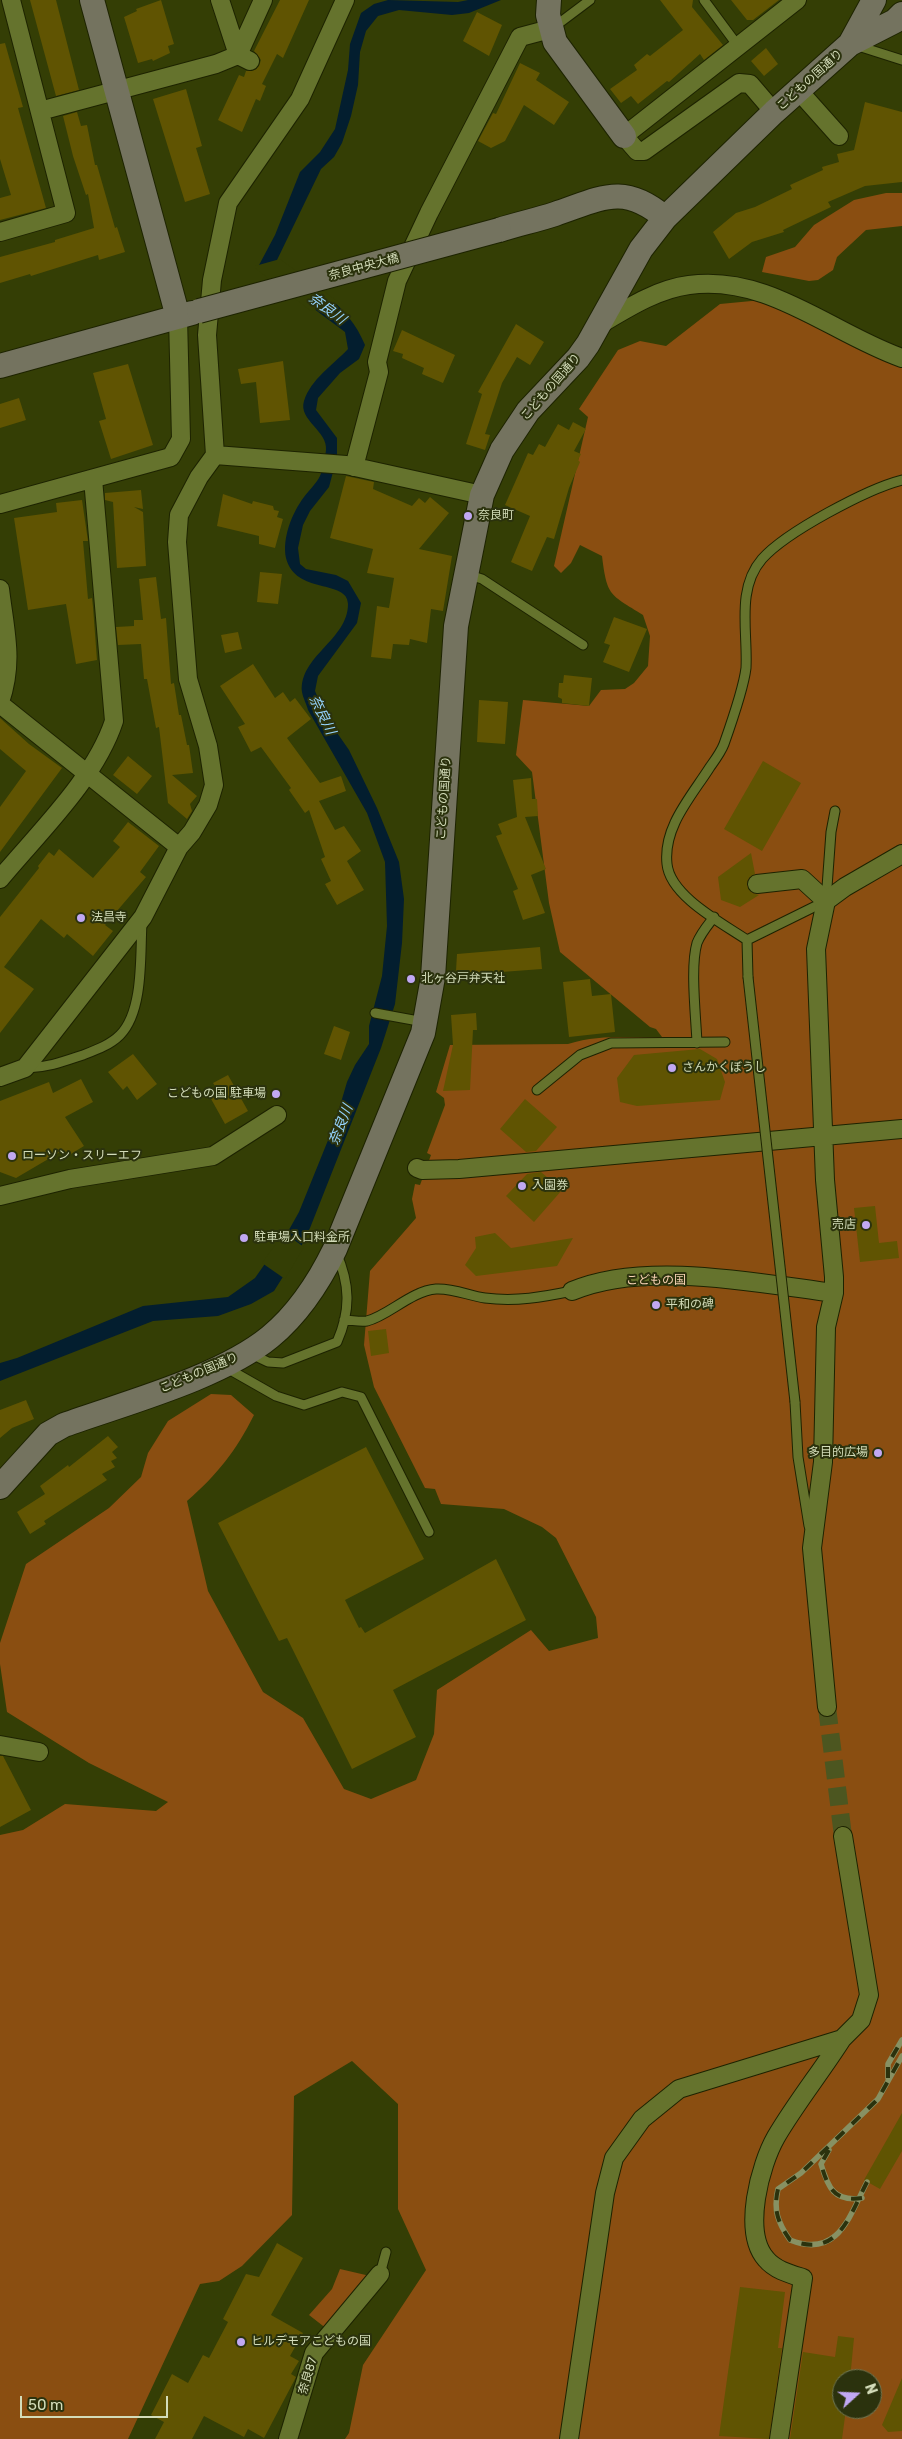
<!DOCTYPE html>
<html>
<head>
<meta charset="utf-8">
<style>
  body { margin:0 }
  #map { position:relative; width:902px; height:2439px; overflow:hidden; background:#343e05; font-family:Rubik,sans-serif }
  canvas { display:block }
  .north { position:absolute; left:832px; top:2369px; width:50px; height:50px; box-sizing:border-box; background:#2b320d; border:1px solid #6e7652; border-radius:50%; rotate:70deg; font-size:14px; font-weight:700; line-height:20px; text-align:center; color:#d3dcb9 }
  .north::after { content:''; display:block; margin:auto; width:18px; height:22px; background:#c1a8f3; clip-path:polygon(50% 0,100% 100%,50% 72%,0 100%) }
  .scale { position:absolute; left:20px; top:2396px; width:148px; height:22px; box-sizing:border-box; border:2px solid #d3dcb9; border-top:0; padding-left:6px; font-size:15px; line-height:18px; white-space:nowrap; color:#d3dcb9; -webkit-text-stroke:4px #2b320d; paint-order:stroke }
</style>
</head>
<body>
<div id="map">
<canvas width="902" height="2439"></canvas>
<div class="north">N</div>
<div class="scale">50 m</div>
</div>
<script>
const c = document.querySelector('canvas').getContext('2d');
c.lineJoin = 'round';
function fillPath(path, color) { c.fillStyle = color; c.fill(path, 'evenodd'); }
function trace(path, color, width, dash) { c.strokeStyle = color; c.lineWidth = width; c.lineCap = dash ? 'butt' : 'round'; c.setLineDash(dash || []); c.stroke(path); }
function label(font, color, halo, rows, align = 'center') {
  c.font = font + ' Rubik,"Noto Sans JP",sans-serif'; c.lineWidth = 4; c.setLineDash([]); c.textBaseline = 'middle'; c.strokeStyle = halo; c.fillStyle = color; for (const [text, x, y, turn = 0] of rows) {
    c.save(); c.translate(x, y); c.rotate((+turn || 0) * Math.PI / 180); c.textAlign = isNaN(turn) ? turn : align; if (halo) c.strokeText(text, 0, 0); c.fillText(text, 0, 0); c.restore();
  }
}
fillPath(new Path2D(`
  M 886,193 L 902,193 L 902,226 L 866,230 L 837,257 L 833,270 L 818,280 L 809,281 L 762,272 L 766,257 L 795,247 L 814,225 L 854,200 Z
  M 762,300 L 902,360 L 902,2439 L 345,2439 L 349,2433 L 363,2365 L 426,2270 L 398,2209 L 398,2104 L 352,2061 L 294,2096 L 292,2215 L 242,2266 L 219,2281 L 200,2284 L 128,2439 L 0,2439 L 0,1835 L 23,1830 L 65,1804 L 156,1811 L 168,1802 L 89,1763 L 7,1712 L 0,1664 L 0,1643 L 26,1564 L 109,1508 L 141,1477 L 148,1453 L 168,1421 L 211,1394 L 231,1395 L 254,1415 C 236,1451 217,1475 187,1501 L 208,1591 L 263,1692 L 303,1718 L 344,1789 L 371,1799 L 416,1780 L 434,1734 L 437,1690 L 531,1630 L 549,1651 L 598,1638 L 596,1617 L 556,1538 L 542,1527 L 504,1509 L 441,1504 L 435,1489 L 425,1488 L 374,1387 L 364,1345 L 370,1271 L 416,1218 L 412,1199 L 415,1184 L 420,1185 L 431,1155 L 427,1153 L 445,1105 L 444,1098 L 436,1092 L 450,1045 L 568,1044 C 600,1034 630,1038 662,1037 L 656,1029 L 650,1027 L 560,952 L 549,903 L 532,772 L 516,755 L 523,700 L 589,706 L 601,690 L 625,689 L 634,683 L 648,666 L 650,636 L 643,615 C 610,594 607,597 602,556 L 580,545 L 571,563 L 561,573 L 554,566 L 588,417 L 579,409 L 618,350 L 640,341 L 666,346 L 720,304 ZM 842,2379 L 872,2379 L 872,2409 L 842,2409 Z
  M 340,2269 L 370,2276 L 327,2329 L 309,2315 L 332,2289 Z`), '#8a4e11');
fillPath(new Path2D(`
  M 388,0 L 458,2 L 468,0 L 501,0 L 469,13 L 452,15 L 399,10 L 378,16 L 366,31 L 360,52 L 358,85 L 351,116 L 342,143 L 334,157 L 321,169 L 277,260 C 312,286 348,303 365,345 L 359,359 L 340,373 L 318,398 L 316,410 L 337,438 L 337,457 L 329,487 L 310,511 L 303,525 L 298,548 L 300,564 L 306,569 L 336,575 L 348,581 L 361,603 L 357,623 L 318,676 L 315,691 L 326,717 L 349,750 L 377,808 L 399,862 L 404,899 L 402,943 L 395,1004 L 381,1048 L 310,1228 L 298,1253 L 274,1291 L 251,1304 L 218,1316 L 153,1321 L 0,1381 L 0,1363 L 17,1358 L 143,1306 L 228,1297 L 255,1278 L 290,1228 L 299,1212 L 335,1123 L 347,1082 L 355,1065 L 369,1044 L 369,1026 L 382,976 L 387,926 L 385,862 L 367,813 L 308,710 C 307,705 303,698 302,692 C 299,656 348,640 348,604 C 348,579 295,595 286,558 C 282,538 292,513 304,497 C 309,490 316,484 320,476 C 323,469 325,458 326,450 C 328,431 298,420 304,401 C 311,379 333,365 348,349 L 345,332 L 258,267 L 275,235 L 300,172 L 320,152 L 335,129 L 348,70 L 350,44 L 361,13 L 374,4 Z`), '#031e2f');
fillPath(new Path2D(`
  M 280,259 L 340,303 L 311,311 L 255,268 L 255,266 Z
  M 284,1233 L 304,1247 L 285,1279 L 262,1263 Z`), '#343e05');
fillPath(new Path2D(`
  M 30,0 L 56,0 L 79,90 L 56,96 Z
  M 161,0 L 174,44 L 168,46 L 170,53 L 153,61 L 152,59 L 138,63 L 124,17 L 137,11 L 136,9 Z
  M 280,0 L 309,0 L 283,58 L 277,54 L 262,84 L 266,86 L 260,101 L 256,99 L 242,132 L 218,120 L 239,75 L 244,77 L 246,71 L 255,70 L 259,66 L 261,60 L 254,51 Z
  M 660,0 L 693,0 L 692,7 L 723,45 L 704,60 L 700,54 L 669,82 L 667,81 L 638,104 L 631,96 L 621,103 L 610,89 L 637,70 L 634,65 L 647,54 L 650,56 L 683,30 Z
  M 731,0 L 779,0 L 753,20 L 747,20 Z
  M 477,12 L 502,25 L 489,56 L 463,41 Z
  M 5,43 L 23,107 L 18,108 L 46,208 L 0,220 L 0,198 L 11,195 L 0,159 L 0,44 Z
  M 766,48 L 778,64 L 764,76 L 751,61 Z
  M 520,63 L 540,73 L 536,80 L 569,102 L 554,125 L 524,105 L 505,141 L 491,148 L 478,141 L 493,113 L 496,114 Z
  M 186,89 L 202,146 L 196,148 L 210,194 L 185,202 L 153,99 Z
  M 865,102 L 902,112 L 902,182 L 865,186 L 828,202 L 831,207 L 783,230 L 784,232 L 752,242 L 729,259 L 713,232 L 736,213 L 755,207 L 792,189 L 790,185 L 823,170 L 822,167 L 839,162 L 837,154 L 854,150 Z
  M 77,112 L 81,126 L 87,125 L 95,165 L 97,165 L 115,228 L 117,227 L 125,252 L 99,260 L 98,255 L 31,276 L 30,274 L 0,283 L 0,257 L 55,242 L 55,240 L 94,228 L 88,194 L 86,195 L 73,156 L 63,116 Z
  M 516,324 L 544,342 L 530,365 L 517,357 L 502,383 L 485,434 L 490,435 L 485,450 L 466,444 L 482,394 L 478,392 Z
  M 402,330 L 455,355 L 443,383 L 422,374 L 424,368 L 402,358 L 403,354 L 393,351 Z
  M 283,361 L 290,420 L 260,423 L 256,382 L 241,384 L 238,369 Z
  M 128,364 L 153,445 L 111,459 L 99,421 L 106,419 L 93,373 Z
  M 19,398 L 26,420 L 0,428 L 0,404 Z
  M 573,422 L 586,429 L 574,451 L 581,454 L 578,460 L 580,462 L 569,488 L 554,539 L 547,537 L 532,571 L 511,562 L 530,516 L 505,505 L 528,453 L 533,455 L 539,444 L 545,447 L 558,424 L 569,430 Z
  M 346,476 L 374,482 L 373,489 L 412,506 L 419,498 L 425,503 L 430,497 L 449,513 L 419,549 L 452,556 L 443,611 L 431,609 L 427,643 L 410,639 L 409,645 L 393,644 L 391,659 L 371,657 L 377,606 L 389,608 L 394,578 L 367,573 L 373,549 L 330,538 Z
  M 141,490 L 143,509 L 134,507 L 143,512 L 146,566 L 117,568 L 113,502 L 105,500 L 105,493 Z
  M 223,494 L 252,504 L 253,501 L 273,506 L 274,510 L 279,511 L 277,517 L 283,519 L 275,548 L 259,544 L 259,536 L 217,526 Z
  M 82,500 L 88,541 L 83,541 L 88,599 L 92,598 L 93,607 L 97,660 L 76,664 L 66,604 L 28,610 L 14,518 L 57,512 L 56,503 Z
  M 260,572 L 282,574 L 278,604 L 257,602 Z
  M 156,577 L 161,619 L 166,618 L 171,684 L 174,683 L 179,715 L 181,715 L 187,745 L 189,745 L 193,773 L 172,775 L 197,796 L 190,804 L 192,811 L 187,819 L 168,803 L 159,727 L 156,728 L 147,679 L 144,679 L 141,644 L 118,645 L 116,627 L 134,626 L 134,620 L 143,620 L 139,579 Z
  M 614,617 L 647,629 L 629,672 L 603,662 L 610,645 L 604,643 Z
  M 238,632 L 242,649 L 225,653 L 221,635 Z
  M 253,664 L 275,698 L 283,692 L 290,702 L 295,698 L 311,719 L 287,738 L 320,783 L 341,776 L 346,791 L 319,801 L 335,830 L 344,826 L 361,851 L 347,861 L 364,890 L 337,905 L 325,884 L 331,881 L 321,859 L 325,857 L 309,810 L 305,813 L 289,790 L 291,788 L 261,747 L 251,752 L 238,727 L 245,724 L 220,686 Z
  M 564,675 L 592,678 L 589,706 L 562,703 L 562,699 L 558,697 L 559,683 L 563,683 Z
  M 479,700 L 508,702 L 505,744 L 477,742 Z
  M 0,718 L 29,744 L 62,768 L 0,852 L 0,807 L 26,771 L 0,749 Z
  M 128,756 L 152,776 L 137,794 L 113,775 Z
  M 763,761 L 801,783 L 762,851 L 724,829 Z
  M 531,778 L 532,799 L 537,799 L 538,816 L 525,817 L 546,869 L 531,875 L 545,913 L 523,920 L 513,891 L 518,889 L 496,836 L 502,834 L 498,824 L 517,817 L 513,780 Z
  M 128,822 L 159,846 L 140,872 L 146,877 L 105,925 L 113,931 L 93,956 L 67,934 L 64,938 L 41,919 L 4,967 L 34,989 L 0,1033 L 0,917 L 39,868 L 38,866 L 49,852 L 54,856 L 59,849 L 93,878 L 120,847 L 113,841 Z
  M 751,853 L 755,874 L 748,879 L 747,886 L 752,893 L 759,895 L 740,907 L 721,900 L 718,877 Z
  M 540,947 L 542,969 L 488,973 L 456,971 L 457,954 Z
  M 590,979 L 592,996 L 611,994 L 615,1032 L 569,1037 L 563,982 Z
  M 476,1013 L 477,1030 L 473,1030 L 470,1090 L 443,1091 L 453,1045 L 451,1015 Z
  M 334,1026 L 350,1032 L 341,1060 L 324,1054 Z
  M 700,1049 L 717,1059 L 725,1082 L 720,1100 L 637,1106 L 620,1102 L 617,1078 L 634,1055 Z
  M 133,1054 L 157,1084 L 137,1100 L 127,1086 L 123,1090 L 108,1072 Z
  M 228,1075 L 248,1111 L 225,1124 L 210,1097 L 219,1092 L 213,1083 Z
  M 81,1079 L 93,1102 L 65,1117 L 84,1146 L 66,1157 L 62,1151 L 16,1178 L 0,1172 L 0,1101 L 49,1082 L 53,1093 Z
  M 525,1099 L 557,1127 L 536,1151 L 526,1152 L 500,1129 Z
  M 541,1172 L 562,1190 L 534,1222 L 506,1196 L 527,1174 Z
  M 875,1206 L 879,1243 L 897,1241 L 899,1258 L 860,1262 L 854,1208 Z
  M 495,1233 L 511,1248 L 573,1238 L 557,1266 L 476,1276 L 465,1265 L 476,1248 L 475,1237 Z
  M 386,1329 L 389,1353 L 371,1356 L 368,1331 Z
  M 26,1400 L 34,1419 L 12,1428 L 0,1438 L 0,1410 Z
  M 108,1436 L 118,1447 L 112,1452 L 117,1458 L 111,1461 L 115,1467 L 102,1474 L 107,1480 L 44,1521 L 46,1524 L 30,1534 L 17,1512 L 45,1494 L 40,1486 L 68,1465 L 69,1467 Z
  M 366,1447 L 424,1559 L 345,1600 L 359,1628 L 361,1627 L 365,1633 L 496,1559 L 526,1620 L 393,1690 L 416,1737 L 352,1769 L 287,1638 L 279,1641 L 218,1523 Z
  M 0,1756 L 3,1756 L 31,1810 L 0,1827 Z
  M 902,2113 L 902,2151 L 880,2189 L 864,2180 Z
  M 277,2243 L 303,2258 L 271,2315 L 303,2333 L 290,2356 L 299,2361 L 291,2374 L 296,2377 L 294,2381 L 264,2438 L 248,2429 L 244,2437 L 204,2416 L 192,2439 L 155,2439 L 164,2422 L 151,2415 L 172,2374 L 188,2383 L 203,2355 L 209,2358 L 228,2322 L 223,2319 L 246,2274 L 259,2277 Z
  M 740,2287 L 785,2292 L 778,2348 L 782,2348 L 769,2439 L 719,2436 Z
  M 838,2336 L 854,2338 L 850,2379 L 842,2379 L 842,2409 L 846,2409 L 842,2439 L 790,2439 L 803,2352 L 835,2357 Z
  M 902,2378 L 902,2431 L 888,2432 L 882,2425 Z`), '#605402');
trace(new Path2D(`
  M 827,1707 L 843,1836`), '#4c5620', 18, [18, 9]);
const lane = new Path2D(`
  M 704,0 L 738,46
  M 554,27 L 590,0
  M 855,45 L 902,60
  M 466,574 L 482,579 L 583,645
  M 835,811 L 831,832 L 826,901 L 747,940 C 722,923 670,896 667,864 C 663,827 691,797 710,767 C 715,760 721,752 724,744 C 730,727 744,685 746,668 C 748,632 736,589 762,559 C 786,532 867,489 902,480
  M 747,940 L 748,977
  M 375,1013 L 424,1022
  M 697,1043 C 696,1017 690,967 697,943 C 701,933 708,925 714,917
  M 27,1068 C 49,1067 62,1062 83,1055 C 96,1050 110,1045 120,1035 C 144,1011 140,954 142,923
  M 537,1090 L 580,1055 L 611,1043 L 725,1042
  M 344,1320 C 351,1320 360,1322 367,1321 C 388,1316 411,1291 436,1289 C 454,1288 469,1296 485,1298 C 516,1302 543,1297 572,1291
  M 249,1353 L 268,1362 L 283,1363 L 337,1342 C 351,1310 350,1284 336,1252
  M 225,1367 L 276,1396 L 304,1405 L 342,1392 L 361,1397 L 429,1532
  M 795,1402 L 798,1457 L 809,1526
  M 380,2274 L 386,2252`);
const street = new Path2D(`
  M 220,0 L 238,55 L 250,61
  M 798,90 L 839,136
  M 40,111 L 216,64 L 238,55 L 263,0
  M 774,112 L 750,84 L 739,83 L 644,151 L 637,151 L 624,136 L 797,0
  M 0,232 L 66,213 L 11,0
  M 599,325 C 626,309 657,289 689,285 C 768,274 831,333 902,358
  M 215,455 L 346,465 L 482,495
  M 354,467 L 379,372 L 377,362 L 397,281 L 429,213 L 520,37 L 550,29
  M 0,504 L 171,457 L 181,439 L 178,317
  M 0,589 C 5,631 14,661 0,702
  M 0,704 L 179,847
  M 0,879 C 39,832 95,779 114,721 L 93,479
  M 757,884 L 802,879 L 826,901
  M 0,1077 L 25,1068 L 143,917 L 179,847 L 192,832 L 208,805 L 214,785 L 208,746 L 188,679 L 177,542 L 179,515 L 199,477 L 215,455 L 207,335 L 212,280 L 228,203 L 300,99 L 345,0
  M 417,1168 L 422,1170 L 459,1169 L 902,1129
  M 0,1196 L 70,1179 L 213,1156 L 277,1115
  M 572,1291 C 645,1260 757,1283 834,1293
  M 827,1707 L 812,1548 L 823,1462 L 826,1327 L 834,1293 L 834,1277 L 825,1180 L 816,949 L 826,901 L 845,887 L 902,854
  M 0,1745 L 39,1752
  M 288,2439 L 314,2353 L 380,2274
  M 569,2439 L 605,2193 L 614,2158 L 642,2119 L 679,2089 L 842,2039 L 861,2020 L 869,1995 L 843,1836
  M 779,2439 L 803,2278 C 790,2274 775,2270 766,2259 C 742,2232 760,2165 776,2137 C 796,2103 821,2072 842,2039`);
const secondary = new Path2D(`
  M 92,0 L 178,317
  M 549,0 L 548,15 L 555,42 L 624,136
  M 850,44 L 874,0
  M 499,230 C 518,224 537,220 555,214 C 600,199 623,182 665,218
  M 0,366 L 192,313
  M 0,1487 L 48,1434 L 64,1425 C 125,1403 220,1378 270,1337 C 298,1314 319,1282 335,1249 L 423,1033 L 433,977 L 456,626 L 482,495 L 502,450 L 528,411 L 578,358 L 588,344 L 641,249 L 665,218 L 774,112 L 850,44 L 895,21 L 902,14`);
trace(lane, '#1d2300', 11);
trace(street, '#1d2300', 20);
trace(secondary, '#1d2300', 26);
trace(lane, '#65732d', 9);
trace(street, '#65732d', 18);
trace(secondary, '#74735f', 24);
const rail = new Path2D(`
  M 888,2078 L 888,2064 L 902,2040
  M 829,2150 L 821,2164 C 828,2188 834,2202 862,2198
  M 867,2182 C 849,2217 838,2259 790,2240 C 778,2223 773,2210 778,2189 L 801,2173 L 878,2099 L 902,2056`);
trace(rail, '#879163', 5.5);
trace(rail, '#2b320d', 4, [11]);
const laneBridge = new Path2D(`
  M 748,977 L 795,1402`);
const secondaryBridge = new Path2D(`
  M 199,311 L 499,230`);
trace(laneBridge, '#1d2300', 11, []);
trace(secondaryBridge, '#1d2300', 26, []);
trace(laneBridge, '#65732d', 9);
trace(secondaryBridge, '#74735f', 24);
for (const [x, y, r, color] of [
  [468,516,5,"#c1a8f3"],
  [81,918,5,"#c1a8f3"],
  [411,979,5,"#c1a8f3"],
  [672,1068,5,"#c1a8f3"],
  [276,1094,5,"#c1a8f3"],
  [12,1156,5,"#c1a8f3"],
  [522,1186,5,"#c1a8f3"],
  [866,1225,5,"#c1a8f3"],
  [244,1238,5,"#c1a8f3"],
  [656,1305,5,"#c1a8f3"],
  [878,1453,5,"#c1a8f3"],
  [241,2342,5,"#c1a8f3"]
]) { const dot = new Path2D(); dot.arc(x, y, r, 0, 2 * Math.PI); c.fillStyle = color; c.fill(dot); trace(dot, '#2b320d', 2); }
label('12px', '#d3dcb9', '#2b320d', [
  ["こどもの国通り",810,80,-42],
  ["奈良中央大橋",364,267,-15],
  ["こどもの国通り",551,387,-49],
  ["こどもの国通り",444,798,-86],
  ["こどもの国通り",199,1373,-23],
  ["奈良87",308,2376,-73]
]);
label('12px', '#d3dcb9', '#2b320d', [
  ["奈良町",478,516],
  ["法昌寺",91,918],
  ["北ヶ谷戸弁天社",421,979],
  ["さんかくぼうし",682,1068],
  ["こどもの国 駐車場",266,1094,"right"],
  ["ローソン・スリーエフ",22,1156],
  ["入園券",532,1186],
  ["売店",856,1225,"right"],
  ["駐車場入口料金所",254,1238],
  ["平和の碑",666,1305],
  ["多目的広場",868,1453,"right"],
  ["ヒルデモアこどもの国",251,2342]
], 'left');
label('12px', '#f8d2b5', '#2b320d', [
  ["こどもの国",656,1281]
]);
label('italic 14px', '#94d2fc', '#2b320d', [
  ["奈良川",327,309,36],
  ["奈良川",322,715,64],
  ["奈良川",341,1125,-68]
]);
</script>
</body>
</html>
